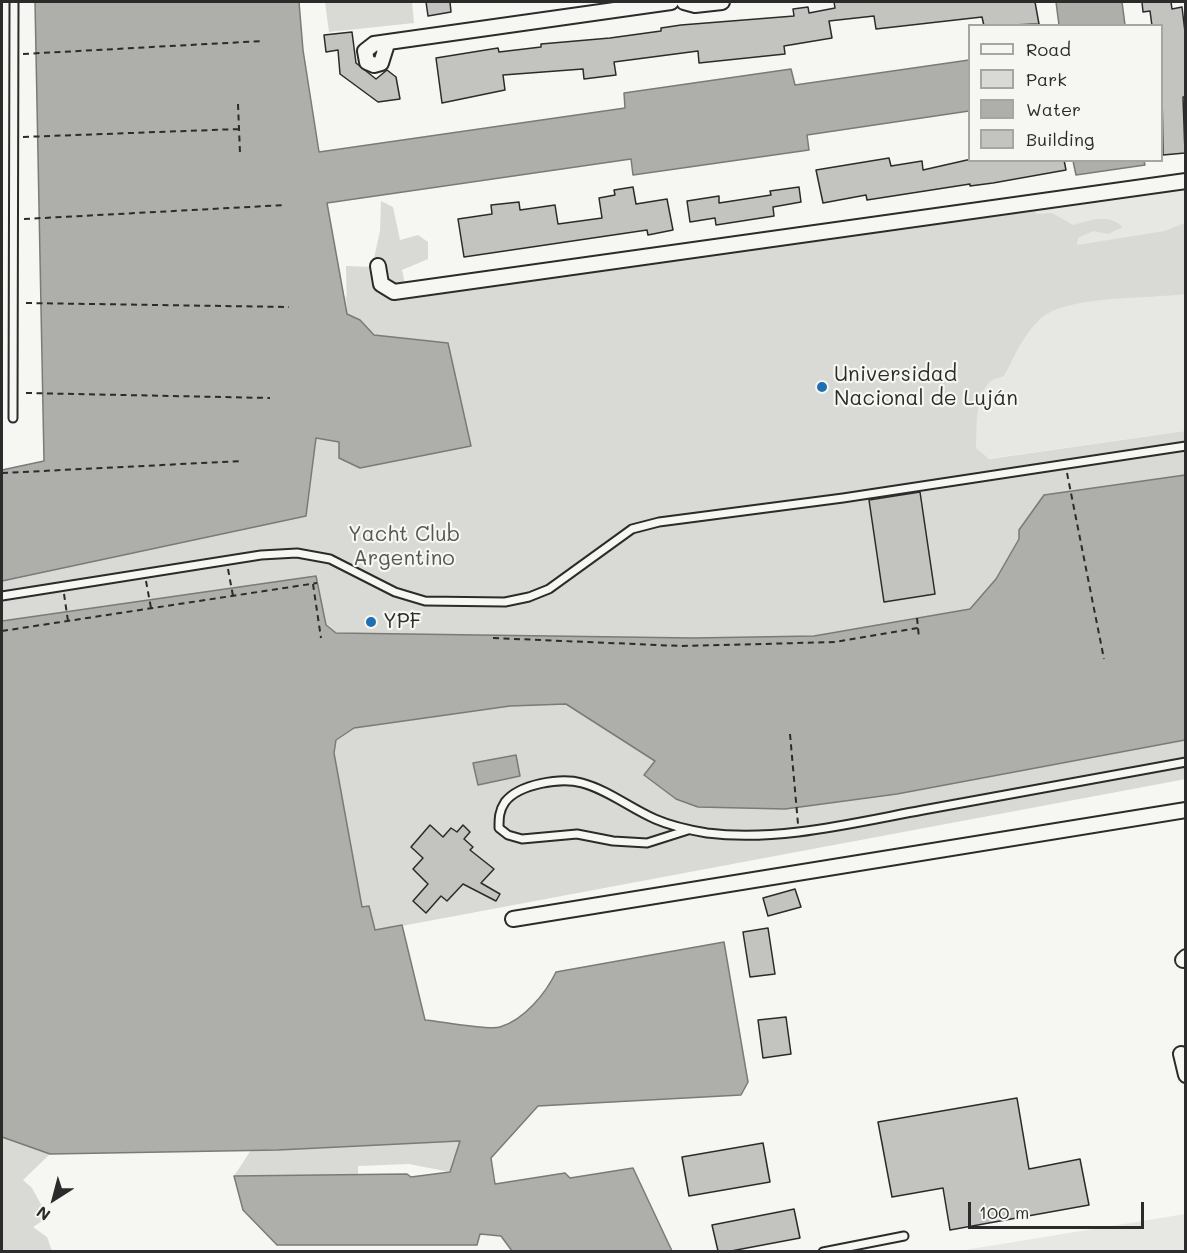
<!DOCTYPE html>
<html>
<head>
<meta charset="utf-8">
<style>
  body { margin:0 }
  #map { position:relative; width:1187px; height:1253px; overflow:hidden; background:#f6f6f2; font-family:Mali,sans-serif }
  canvas { display:block }
  .frame { position:absolute; inset:0; border:3px solid #2b2b2b; pointer-events:none }
  .legend { position:absolute; left:968px; top:24px; width:195px; height:138px; box-sizing:border-box; background:#f6f6f2; border:2px solid #a5a5a2; margin:0; padding:8px 10px; list-style:none; font-size:18px; color:#2b2b2b }
  .legend li { display:flex; align-items:center; gap:12px; height:30px }
  .legend b { width:30px; border:2px solid #a5a5a2 }
  .north { position:absolute; left:24px; top:1169px; width:60px; height:60px; -webkit-text-stroke:4px #f6f6f2; paint-order:stroke; rotate:216deg; font-size:16px; font-weight:700; line-height:24px; text-align:center; color:#2b2b2b }
  .north::after { content:''; display:block; margin:auto; width:21px; height:27px; background:#2b2b2b; clip-path:polygon(50% 0,100% 100%,50% 72%,0 100%) }
  .scale { position:absolute; left:968px; top:1202px; width:176px; height:27px; box-sizing:border-box; border:3px solid #2b2b2b; border-top:0; padding-left:8px; font-size:18px; line-height:21px; white-space:nowrap; color:#2b2b2b; -webkit-text-stroke:4px #f6f6f2; paint-order:stroke }
</style>
</head>
<body>
<div id="map">
<canvas width="1187" height="1253"></canvas>
<div class="frame"></div>
<ul class="legend">
<li><b style="height:8px;background:#f6f6f2"></b>Road</li>
<li><b style="height:16px;background:#d9d9d5"></b>Park</li>
<li><b style="height:16px;background:#aeaeab"></b>Water</li>
<li><b style="height:16px;background:#c3c3c0"></b>Building</li>
</ul>
<div class="north">N</div>
<div class="scale">100 m</div>
</div>
<script>
const c = document.querySelector('canvas').getContext('2d');
c.lineJoin = 'round';
function fillPath(path, color) { c.fillStyle = color; c.fill(path, 'evenodd'); }
function trace(path, color, width, dash) { c.strokeStyle = color; c.lineWidth = width; c.lineCap = dash ? 'butt' : 'round'; c.setLineDash(dash || []); c.stroke(path); }
function label(font, color, halo, rows, align = 'center') {
  c.font = font + ' Mali,sans-serif'; c.lineWidth = 4.5; c.setLineDash([]); c.textBaseline = 'middle'; c.strokeStyle = halo; c.fillStyle = color; for (const [text, x, y, turn = 0] of rows) {
    c.save(); c.translate(x, y); c.rotate((+turn || 0) * Math.PI / 180); c.textAlign = isNaN(turn) ? turn : align; if (halo) c.strokeText(text, 0, 0); c.fillText(text, 0, 0); c.restore();
  }
}
fillPath(new Path2D(`
  M 1185,188 L 1185,431 L 489,529 L 347,315 L 343,296 L 384,301 Z
  M 1185,1214 L 1185,1251 L 959,1251 Z`), '#e7e7e3');
fillPath(new Path2D(`
  M 325,2 L 412,2 L 414,23 L 329,32 Z
  M 381,201 L 393,207 L 400,240 L 418,235 L 428,242 L 428,259 L 402,270 L 408,299 L 1035,210 L 1036,214 L 1052,213 L 1073,225 C 1093,220 1106,213 1123,227 L 1108,234 L 1093,231 L 1078,238 L 1077,245 L 1165,231 L 1185,223 L 1185,294 C 1150,299 1068,295 1041,318 C 1023,335 1015,355 1004,376 C 1001,377 994,379 991,381 C 974,395 977,429 976,448 L 989,459 L 1185,431 L 1185,475 L 1044,495 L 996,579 L 970,609 L 814,636 L 693,638 L 335,633 L 326,625 L 316,576 L 2,621 L 2,581 L 306,516 L 316,438 L 339,442 L 381,337 C 370,334 361,320 347,315 L 346,266 L 372,267 L 380,231 Z
  M 567,704 L 656,761 L 644,775 L 676,799 L 698,807 L 785,809 L 897,794 L 1185,740 L 1186,779 L 375,931 L 369,906 L 362,908 L 334,752 L 336,740 L 354,728 L 510,706 Z
  M 2,1137 L 50,1154 L 23,1180 L 32,1188 L 48,1217 L 33,1227 L 47,1237 L 52,1251 L 2,1252 Z
  M 461,1141 L 450,1172 L 409,1164 L 358,1166 L 358,1175 L 234,1176 L 251,1150 Z`), '#d9d9d5');
const water = new Path2D(`
  M 35,2 L 299,2 L 303,50 L 319,152 L 625,108 L 624,93 L 791,69 L 795,85 L 969,60 L 969,111 L 807,135 L 809,150 L 633,175 L 631,159 L 327,203 L 347,314 L 360,320 L 374,335 L 448,343 L 471,446 L 360,468 L 339,458 L 339,442 L 316,438 L 306,516 L 2,581 L 2,470 L 44,461 Z
  M 1056,2 L 1122,2 L 1125,25 L 1059,25 Z
  M 1073,161 L 1144,161 L 1145,165 L 1076,175 Z
  M 1185,475 L 1185,740 L 897,794 L 785,809 L 698,807 L 676,799 L 644,775 L 655,761 L 566,704 L 510,706 L 354,728 L 336,740 L 334,753 L 362,907 L 369,906 L 375,930 L 402,925 L 425,1020 C 439,1021 490,1031 500,1027 C 524,1020 546,993 556,972 L 724,942 L 748,1082 L 741,1095 L 538,1106 L 491,1158 L 495,1184 L 565,1173 L 570,1178 L 633,1168 L 672,1251 L 512,1251 L 501,1236 L 480,1234 L 477,1245 L 277,1245 L 243,1210 L 234,1176 L 407,1174 L 411,1177 L 450,1172 L 460,1141 L 278,1150 L 50,1154 L 2,1137 L 2,621 L 316,576 L 326,625 L 336,633 L 693,638 L 814,636 L 970,609 L 996,579 L 1019,539 L 1019,530 L 1044,495 Z
  M 516,755 L 520,776 L 478,785 L 473,763 Z`);
fillPath(water, '#aeaeab');
trace(water, '#7a7a78', 1.5);
const building = new Path2D(`
  M 426,2 L 450,2 L 451,12 L 428,16 Z
  M 834,2 L 1035,2 L 1039,24 L 984,26 L 982,17 L 876,29 L 874,16 L 829,21 L 832,38 L 784,46 L 785,54 L 699,63 L 698,51 L 614,62 L 616,75 L 584,79 L 583,69 L 503,75 L 505,90 L 442,103 L 436,58 L 498,48 L 499,52 L 541,47 L 541,44 L 610,38 L 661,31 L 661,28 L 681,25 L 794,16 L 793,9 L 808,7 L 809,13 L 835,8 Z
  M 1142,2 L 1171,2 L 1172,9 L 1182,7 L 1185,32 L 1185,97 L 1183,97 L 1185,153 L 1163,155 L 1161,26 L 1152,26 L 1150,11 L 1143,12 Z
  M 352,32 L 356,63 L 376,79 L 387,70 L 396,77 L 400,99 L 378,102 L 340,74 L 338,50 L 326,52 L 324,35 Z
  M 889,158 L 891,166 L 922,161 L 923,170 L 967,160 L 1064,160 L 1066,170 L 993,183 L 970,186 L 970,184 L 867,200 L 866,195 L 823,203 L 816,170 Z
  M 633,187 L 636,204 L 667,199 L 673,230 L 648,235 L 647,230 L 464,257 L 458,219 L 492,214 L 491,205 L 519,202 L 520,210 L 555,205 L 558,224 L 602,218 L 599,198 L 615,195 L 614,190 Z
  M 799,187 L 801,202 L 773,207 L 774,216 L 716,225 L 715,218 L 690,222 L 687,201 L 719,196 L 719,203 L 771,195 L 770,191 Z
  M 920,492 L 935,594 L 884,602 L 869,500 Z
  M 430,825 L 443,837 L 451,828 L 457,832 L 463,825 L 470,832 L 464,839 L 473,847 L 470,850 L 494,869 L 481,883 L 500,894 L 496,901 L 463,884 L 447,901 L 441,896 L 426,913 L 413,901 L 428,884 L 413,869 L 423,858 L 411,847 Z
  M 795,889 L 801,907 L 768,916 L 763,898 Z
  M 768,928 L 775,974 L 750,977 L 743,932 Z
  M 786,1017 L 791,1054 L 763,1058 L 758,1020 Z
  M 1017,1098 L 1029,1169 L 1080,1159 L 1089,1205 L 950,1230 L 943,1188 L 892,1197 L 878,1122 Z
  M 763,1143 L 770,1182 L 689,1196 L 682,1157 Z
  M 794,1209 L 800,1238 L 731,1251 L 718,1251 L 712,1225 Z`);
fillPath(building, '#c3c3c0');
trace(building, '#2b2b2b', 1.5);
const service = new Path2D(`
  M 13,418 L 14,2
  M 2,596 L 261,555 L 297,553 L 330,559 L 395,592 L 425,601 L 505,602 L 529,597 L 549,589 L 632,529 L 659,522 L 843,498 L 1186,446
  M 688,830 L 647,843 L 613,841 L 577,834 L 522,839 L 508,835 L 499,828 C 499,818 499,811 505,802 C 519,784 561,777 582,783 C 608,790 630,808 655,819 C 671,826 689,830 707,833 C 778,842 853,823 923,810 C 1010,794 1098,778 1186,762
  M 823,1252 L 904,1236`);
const minor = new Path2D(`
  M 684,2 L 695,5 L 722,2
  M 387,44 L 381,63 L 374,65 L 367,62 L 365,51 L 374,44 L 671,2
  M 378,266 L 381,284 L 394,292 L 1186,181
  M 513,919 L 1186,810
  M 1183,960 L 1186,957
  M 1181,1054 L 1186,1075`);
trace(service, '#2b2b2b', 11);
trace(minor, '#2b2b2b', 18);
trace(new Path2D(`
  M 23,54 L 263,41
  M 238,104 L 240,153
  M 23,137 L 239,129
  M 24,219 L 286,205
  M 26,303 L 289,307
  M 26,393 L 270,398
  M 2,473 L 243,461
  M 1067,473 L 1104,659
  M 228,569 L 233,596
  M 146,581 L 151,608
  M 313,584 L 321,638
  M 64,594 L 68,621
  M 917,618 L 919,638
  M 2,631 L 317,583
  M 493,638 L 681,646 L 762,644 L 835,642 L 918,628
  M 790,734 L 798,824`), '#2b2b2b', 2, [6, 4.5]);
trace(service, '#f6f6f2', 7);
trace(minor, '#f6f6f2', 14);
for (const [x, y, r, color] of [
  [822,387,6,"#1f6fb2"],
  [371,622,6,"#1f6fb2"]
]) { const dot = new Path2D(); dot.arc(x, y, r, 0, 2 * Math.PI); c.fillStyle = color; c.fill(dot); trace(dot, '#f6f6f2', 2); }
label('21px', '#2b2b2b', '#f6f6f2', [
  ["Universidad",834,375],
  ["Nacional de Luján",834,399],
  ["YPF",383,622]
], 'left');
label('21px', '#565656', '#f6f6f2', [
  ["Yacht Club",404,535],
  ["Argentino",404,559]
]);
</script>
</body>
</html>
